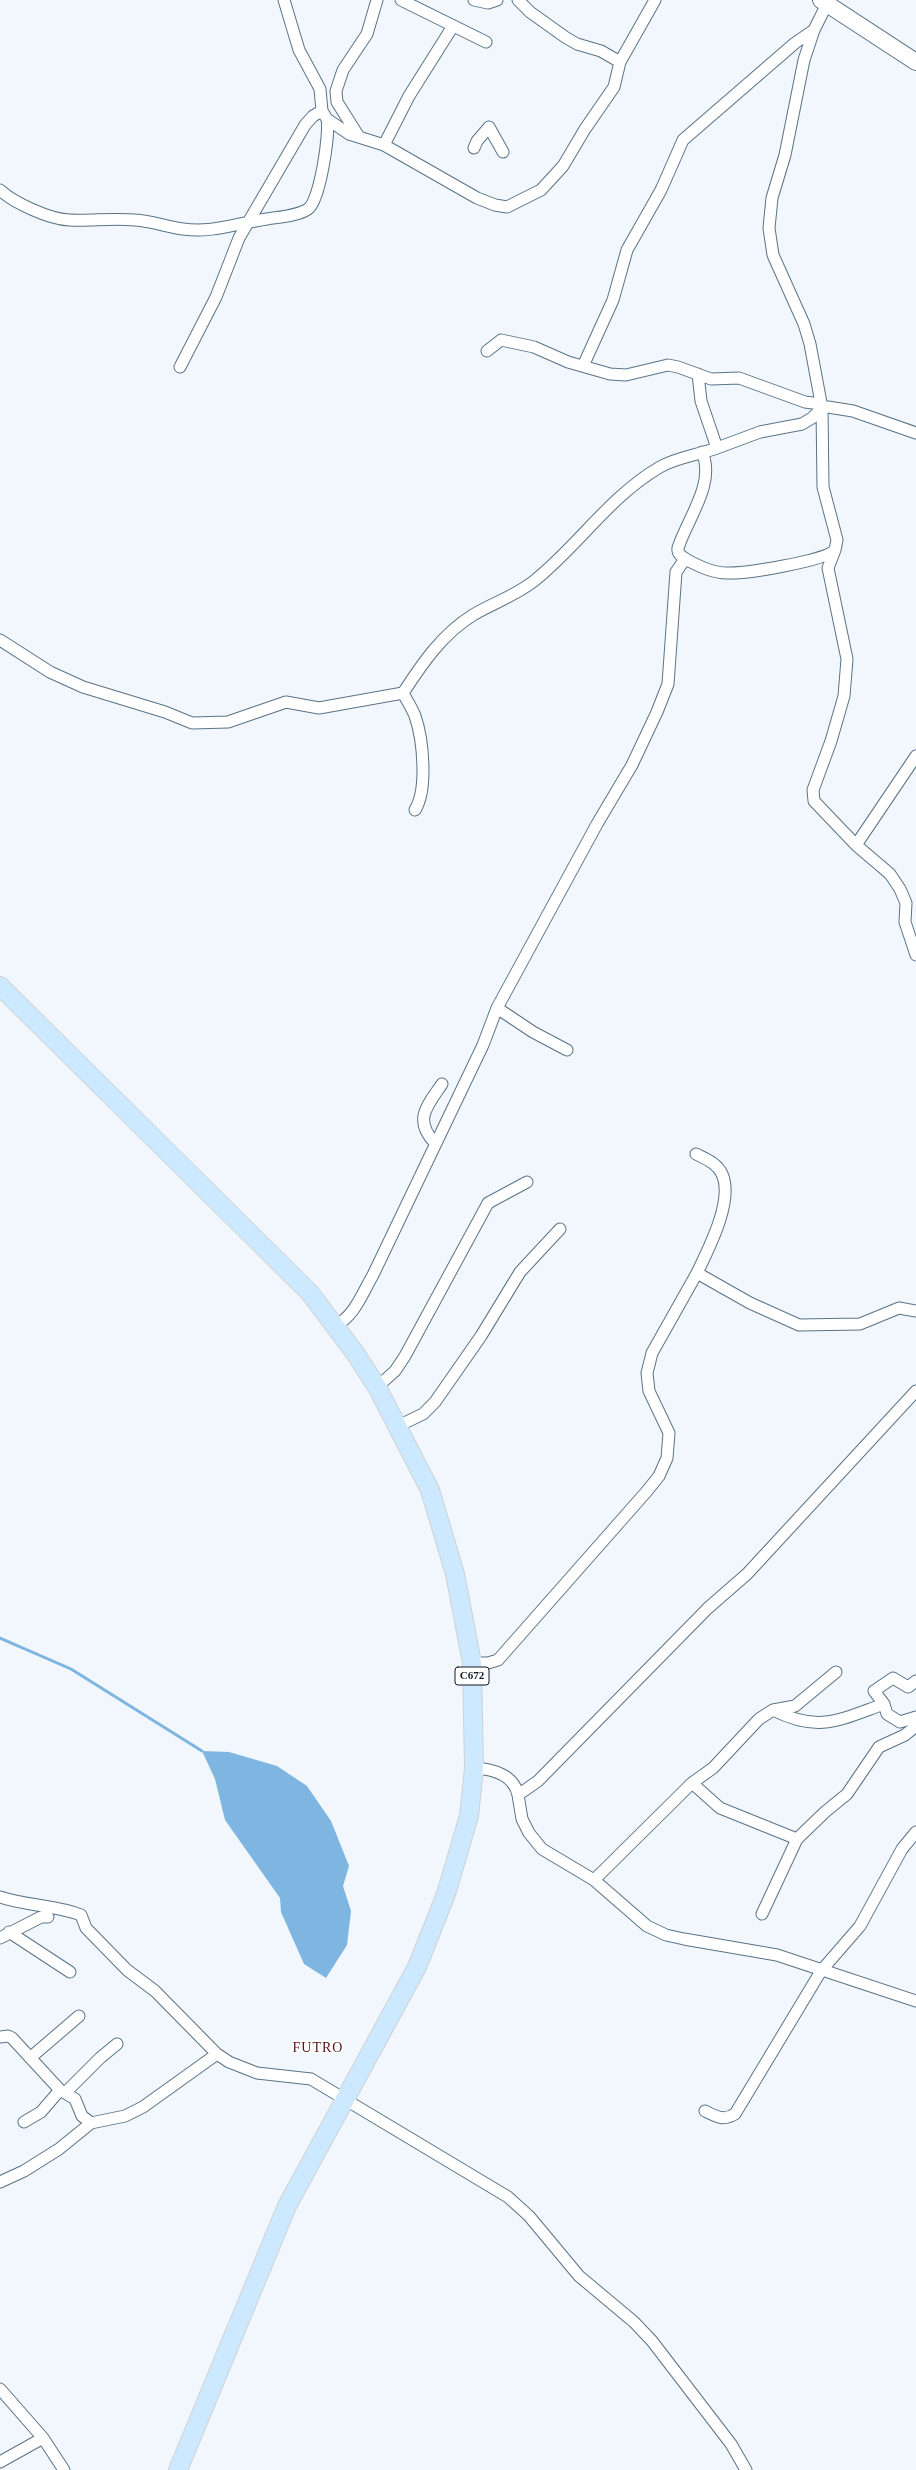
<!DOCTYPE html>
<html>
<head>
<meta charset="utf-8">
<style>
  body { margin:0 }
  canvas { display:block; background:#f1f7fc }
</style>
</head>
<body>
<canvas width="916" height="2470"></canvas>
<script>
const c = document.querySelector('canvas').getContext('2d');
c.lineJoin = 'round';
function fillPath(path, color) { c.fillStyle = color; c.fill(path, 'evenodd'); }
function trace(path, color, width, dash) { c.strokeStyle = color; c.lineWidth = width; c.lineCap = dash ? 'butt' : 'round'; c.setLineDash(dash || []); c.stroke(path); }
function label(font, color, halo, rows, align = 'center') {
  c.font = font + ' Georgia,serif'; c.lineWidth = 4; c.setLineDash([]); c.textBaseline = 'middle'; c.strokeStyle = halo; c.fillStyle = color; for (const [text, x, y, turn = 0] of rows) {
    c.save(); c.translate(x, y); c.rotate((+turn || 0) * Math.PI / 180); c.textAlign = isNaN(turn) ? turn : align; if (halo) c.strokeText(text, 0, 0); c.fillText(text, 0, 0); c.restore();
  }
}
fillPath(new Path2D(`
  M 202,1751 L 229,1752 L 277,1766 L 307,1786 L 331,1821 L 349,1866 L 343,1886 L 351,1911 L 347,1945 L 326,1978 L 304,1964 L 281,1912 L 280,1898 L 225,1820 L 215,1779 Z`), '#7eb5e1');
trace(new Path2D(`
  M 0,1638 L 71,1669 L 202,1751`), '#7eb5e1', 3);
const street = new Path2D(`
  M 284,0 L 299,50 L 320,89 L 322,111 L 327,119 L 349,134 L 384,145 L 477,198 L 495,205 L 507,207 L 541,190 L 563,166 L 585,129 L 614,87 L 620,62 L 655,0
  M 401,0 L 486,42
  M 474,0 L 488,3 L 497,0
  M 518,0 L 530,12 L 565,37 L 577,44 L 601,51 L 620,62
  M 359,137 L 337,102 L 336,91 L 343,70 L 367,34 L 377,0
  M 384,145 L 409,96 L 453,26
  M 474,148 L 477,141 L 489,127 L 503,152
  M 0,190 C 14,203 49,219 69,220 C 91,221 113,218 135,220 C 152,221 167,227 183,229 C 211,233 234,224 261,220 C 275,217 296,217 308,209 C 320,201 330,133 327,119
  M 487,351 L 501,340 L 534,347 L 568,362 L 610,374 L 626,375 L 668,365 L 678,367 L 711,379 L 739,378 L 805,402 L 821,404
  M 583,366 L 613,300 L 627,250 L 661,190 L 683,140 L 795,43 L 814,30
  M 180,367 L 216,297 L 239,238 L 305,125 L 313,116 L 322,111
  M 698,374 L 701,401 L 717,448 L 760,432 L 802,424 L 812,418 L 822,408 L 828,407 L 853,411 L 916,433
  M 702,452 C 716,484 687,519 678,548 C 677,555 683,557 689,561 C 701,567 713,573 727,573 C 744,574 825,561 835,550 L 837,540 L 823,487 L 822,408 L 810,344 L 804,324 L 773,255 L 769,228 L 772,198 L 785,155 L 804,60 L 814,30 L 829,0
  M 835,550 L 828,568 L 847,659 L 844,696 L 831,741 L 813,790 L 814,801 L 856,845
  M 0,640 L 50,672 L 83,687 L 165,712 L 192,723 L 228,722 L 286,702 L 319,708 L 403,693 C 407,701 412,708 415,716 C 423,739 428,789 415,810
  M 403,693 C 422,664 442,634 473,615 C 493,603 515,596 534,581 C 578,546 610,496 660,467 C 678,457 698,455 717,448
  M 916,756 L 856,845 L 890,874 L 900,889 L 906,903 L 905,922 L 916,955
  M 497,1008 L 597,824 L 632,765 L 657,712 L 668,684 L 676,572 L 685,559
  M 435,1143 C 413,1120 427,1106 442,1084
  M 696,1154 C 706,1159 717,1163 722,1174 C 734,1200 709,1248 697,1273
  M 334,1326 C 354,1318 363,1292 373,1275 L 483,1045 L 497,1008 L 533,1032 L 567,1050
  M 377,1387 L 395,1371 L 405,1356 L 488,1203 L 527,1182
  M 398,1426 L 423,1414 L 435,1402 L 481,1336 L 520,1272 L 560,1229
  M 472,1663 L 488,1663 L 498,1660 L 647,1491 L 659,1476 L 667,1458 L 669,1433 L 649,1391 L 647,1373 L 652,1353 L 697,1273 L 750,1303 L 799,1325 L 860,1324 L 899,1308 L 916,1311
  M 836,1672 L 795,1706 L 773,1710 C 819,1733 839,1720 884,1704 L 874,1691 L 893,1678 L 908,1687 L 916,1681
  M 884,1704 L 887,1714 L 900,1722 L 916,1717
  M 773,1710 L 759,1719 L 713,1768 L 692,1783 L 720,1808 L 797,1839 L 825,1812 L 847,1794 L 879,1747 L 905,1735 L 916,1726
  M 474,1768 C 493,1769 514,1775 518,1795 L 538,1781 L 708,1608 L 747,1574 L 916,1391
  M 518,1795 L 522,1819 L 529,1833 L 542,1849 L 594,1880 L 647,1926 L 666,1935 L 684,1939 L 777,1955 L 916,2001
  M 594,1880 L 692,1783
  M 0,1897 C 27,1906 55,1905 81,1915 L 86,1928 L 127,1970 L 155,1991 L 217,2054 L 229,2062 L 257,2073 L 311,2079 L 508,2197 L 529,2216 L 579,2276 L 634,2322 L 652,2341 L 731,2444 L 746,2470
  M 762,1914 L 797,1839
  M 9,1932 L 70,1972
  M 0,1938 L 41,1917 L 48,1917
  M 0,2037 L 8,2036 L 12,2038 L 60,2090 L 75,2099 L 82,2116 L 91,2123
  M 30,2058 L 79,2016
  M 65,2093 L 100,2058 L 117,2044
  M 705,2111 C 717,2117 723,2121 735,2114 L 821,1971 L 860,1926 L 902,1849 L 916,1832
  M 24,2122 L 41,2112 L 60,2090
  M 0,2182 L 24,2171 L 59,2149 L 91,2123 L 125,2116 L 143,2107 L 217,2054
  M 0,2389 L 43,2438 L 64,2470
  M 0,2462 L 43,2438`);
const secondary = new Path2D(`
  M 821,0 L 916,62`);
const primary = new Path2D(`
  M 0,986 L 310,1293 L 355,1353 L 377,1387 L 430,1490 L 455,1574 L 472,1663 L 474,1768 L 469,1816 L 446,1894 L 417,1967 L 287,2206 L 178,2470`);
trace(street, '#597388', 13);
trace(secondary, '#597388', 18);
trace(primary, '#cfd1d3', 20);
trace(street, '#fff', 11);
trace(secondary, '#fff', 16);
trace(primary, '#cde9ff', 18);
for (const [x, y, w] of [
  [472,1676,34]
]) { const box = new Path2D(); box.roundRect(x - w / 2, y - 9, w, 18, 3); c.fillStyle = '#fff'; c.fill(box); trace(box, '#0f1922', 1); }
label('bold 11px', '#0f1922', null, [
  ["C672",472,1676]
]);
c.letterSpacing = '1px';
label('14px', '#59141d', '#fff', [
  ["FUTRO",318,2048]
]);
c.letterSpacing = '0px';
</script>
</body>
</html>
